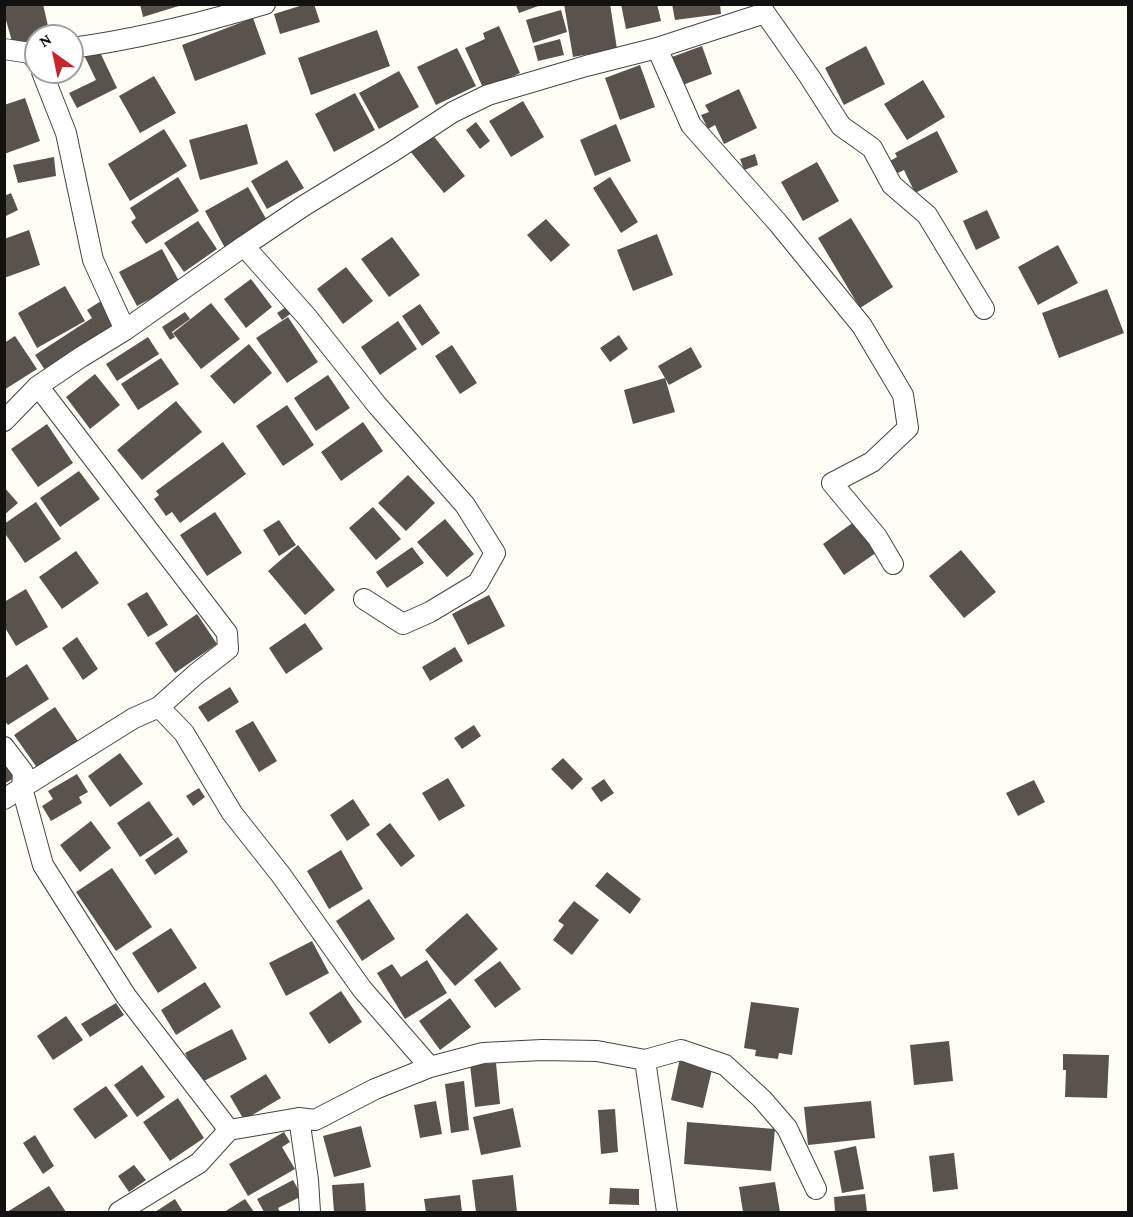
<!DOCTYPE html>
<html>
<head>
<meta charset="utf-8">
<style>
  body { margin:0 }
  #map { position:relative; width:1133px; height:1217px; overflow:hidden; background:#fffdf5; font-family:"Crimson Pro",serif }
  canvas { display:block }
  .frame { position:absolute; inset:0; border:6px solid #111; pointer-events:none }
  .north { position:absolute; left:24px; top:24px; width:60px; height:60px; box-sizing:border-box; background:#fff; border:2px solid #a0a0a0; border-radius:50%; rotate:327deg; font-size:16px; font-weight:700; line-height:24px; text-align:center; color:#111 }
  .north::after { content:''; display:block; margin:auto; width:21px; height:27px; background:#c4262e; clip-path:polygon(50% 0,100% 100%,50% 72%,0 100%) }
</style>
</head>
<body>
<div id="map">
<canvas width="1133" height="1217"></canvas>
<div class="frame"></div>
<div class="north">N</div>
</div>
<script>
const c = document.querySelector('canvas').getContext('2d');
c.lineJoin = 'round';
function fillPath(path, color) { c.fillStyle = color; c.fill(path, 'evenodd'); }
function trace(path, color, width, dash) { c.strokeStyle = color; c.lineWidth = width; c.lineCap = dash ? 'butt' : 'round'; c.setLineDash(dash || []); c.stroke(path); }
fillPath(new Path2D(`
  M 4,4 L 43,4 L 50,35 L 36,36 L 36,39 L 13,45 L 4,13 Z
  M 140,4 L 182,4 L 182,5 L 143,17 Z
  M 306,4 L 314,4 L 320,22 L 280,34 L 274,14 Z
  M 564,4 L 610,4 L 617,49 L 573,57 Z
  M 621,4 L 657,4 L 661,21 L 626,29 Z
  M 672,4 L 720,4 L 721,14 L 675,20 Z
  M 516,5 L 541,5 L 519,13 Z
  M 561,10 L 567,32 L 533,43 L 526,20 Z
  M 253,18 L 266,54 L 195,81 L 182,45 Z
  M 499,26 L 520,73 L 484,90 L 465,48 L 485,39 L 483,33 Z
  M 377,30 L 390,66 L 311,95 L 298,58 Z
  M 560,39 L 564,55 L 538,61 L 534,46 Z
  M 702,46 L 712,74 L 680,86 L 669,58 Z
  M 866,46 L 885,84 L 844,105 L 825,68 Z
  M 98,48 L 117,88 L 77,108 L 69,93 L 96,80 L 84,55 Z
  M 457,48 L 476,86 L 436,105 L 417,67 Z
  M 640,65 L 655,107 L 620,120 L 605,78 Z
  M 399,71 L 419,107 L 379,129 L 359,93 Z
  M 154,76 L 176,113 L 140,133 L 119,96 Z
  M 923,80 L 945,117 L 907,140 L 884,104 Z
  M 739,89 L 757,128 L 724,144 L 715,125 L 708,129 L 701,115 L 709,112 L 705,105 Z
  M 355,93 L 375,130 L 334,152 L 315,114 Z
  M 25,98 L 40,141 L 4,154 L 4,105 Z
  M 523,101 L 544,137 L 511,157 L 489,121 Z
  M 476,122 L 490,141 L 480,149 L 466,130 Z
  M 247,124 L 258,164 L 200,180 L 189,140 Z
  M 616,124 L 631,161 L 595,176 L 580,140 Z
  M 164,129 L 187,166 L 130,201 L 108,164 Z
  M 937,131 L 958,172 L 915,193 L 904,170 L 896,174 L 890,161 L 897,157 L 895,153 Z
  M 432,134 L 465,176 L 444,193 L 410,151 Z
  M 755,154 L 758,165 L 744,170 L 740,159 Z
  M 54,157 L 56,176 L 18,183 L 13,165 Z
  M 287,160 L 304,188 L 267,209 L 251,181 Z
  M 817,162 L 839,201 L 803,221 L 781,182 Z
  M 178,177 L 199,211 L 146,244 L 131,222 L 136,218 L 130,208 Z
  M 610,177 L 638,222 L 621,233 L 593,188 Z
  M 248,187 L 269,224 L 225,248 L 205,211 Z
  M 11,193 L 18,210 L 4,217 L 4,196 Z
  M 987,210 L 1000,238 L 976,250 L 963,221 Z
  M 851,218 L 893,287 L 860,308 L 818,238 Z
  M 546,219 L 570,245 L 551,262 L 527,235 Z
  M 198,221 L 217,249 L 184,272 L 164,243 Z
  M 29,230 L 40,265 L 4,278 L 4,239 Z
  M 657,234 L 673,275 L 633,291 L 617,250 Z
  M 392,237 L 420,275 L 389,297 L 361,259 Z
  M 1058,245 L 1078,283 L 1038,305 L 1018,267 Z
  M 162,249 L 180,283 L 137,306 L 119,272 Z
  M 346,267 L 373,301 L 343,324 L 317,289 Z
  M 251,279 L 272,307 L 246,328 L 224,299 Z
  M 65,286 L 85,321 L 37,348 L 18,313 Z
  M 1107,289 L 1124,333 L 1059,358 L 1042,313 Z
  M 101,301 L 116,324 L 45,370 L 35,355 L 92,318 L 87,310 Z
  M 211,303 L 240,339 L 201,369 L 173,333 Z
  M 420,304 L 440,333 L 422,346 L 402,316 Z
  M 289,305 L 293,312 L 282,320 L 277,313 Z
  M 185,312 L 190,319 L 172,332 L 170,329 L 175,337 L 170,340 L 162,327 Z
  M 288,317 L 318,362 L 287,383 L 256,338 Z
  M 398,321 L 417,349 L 380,375 L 361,347 Z
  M 619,335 L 628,349 L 610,362 L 600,348 Z
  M 15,336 L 37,369 L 4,390 L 4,343 Z
  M 148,337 L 159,354 L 117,381 L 106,364 Z
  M 249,344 L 272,373 L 234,404 L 210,376 Z
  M 452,345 L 477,383 L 460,394 L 435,356 Z
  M 691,347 L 702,367 L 669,385 L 658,366 Z
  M 161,358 L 179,384 L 138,410 L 121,384 Z
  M 95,374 L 120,405 L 90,429 L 66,397 Z
  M 328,375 L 350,408 L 316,431 L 294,398 Z
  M 665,378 L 675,412 L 633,424 L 624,390 Z
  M 176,401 L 202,432 L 142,480 L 117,450 Z
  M 287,405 L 314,445 L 283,466 L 256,426 Z
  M 363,422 L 383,451 L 341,481 L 321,452 Z
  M 47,424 L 73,463 L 38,487 L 11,449 Z
  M 223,442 L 246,474 L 180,523 L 172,512 L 166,516 L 154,499 L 159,495 L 156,491 Z
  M 79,471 L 100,499 L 60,527 L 40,498 Z
  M 408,475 L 435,503 L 406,531 L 378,503 Z
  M 4,487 L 18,503 L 4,515 Z
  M 36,502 L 61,539 L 25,563 L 4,532 L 4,524 Z
  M 373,507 L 401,539 L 376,560 L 349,528 Z
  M 215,512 L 242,553 L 207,576 L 180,535 Z
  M 445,519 L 474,554 L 447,577 L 417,542 Z
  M 858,519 L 880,550 L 844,575 L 823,544 Z
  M 279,520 L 296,545 L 279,556 L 263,530 Z
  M 298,545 L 335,590 L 305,615 L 268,571 Z
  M 412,547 L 424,563 L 387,588 L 376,572 Z
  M 961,550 L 996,592 L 964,618 L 929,576 Z
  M 76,551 L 99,583 L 62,609 L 39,577 Z
  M 26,589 L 48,627 L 16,646 L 4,626 L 4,602 Z
  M 147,592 L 168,625 L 148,637 L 127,604 Z
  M 489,595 L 505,626 L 468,645 L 452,614 Z
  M 197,614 L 217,644 L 175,673 L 155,643 Z
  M 305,623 L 323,649 L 286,674 L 269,648 Z
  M 77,637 L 98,669 L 83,680 L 62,648 Z
  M 455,647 L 463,661 L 430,681 L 422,667 Z
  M 27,664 L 49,699 L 8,725 L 4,720 L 4,679 Z
  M 230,687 L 239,702 L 208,722 L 198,707 Z
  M 55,707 L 78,741 L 38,769 L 14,735 Z
  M 253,721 L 277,761 L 259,772 L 235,731 Z
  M 474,725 L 481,736 L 462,749 L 454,738 Z
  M 120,753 L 143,784 L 110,807 L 88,776 Z
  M 563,758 L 583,779 L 572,790 L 551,769 Z
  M 4,763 L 14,778 L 4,784 Z
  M 77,774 L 88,792 L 79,797 L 82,803 L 51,821 L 42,806 L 53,799 L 48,791 Z
  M 448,778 L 465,806 L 439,821 L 422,793 Z
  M 604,779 L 614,793 L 601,802 L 591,788 Z
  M 1034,780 L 1045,802 L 1018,816 L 1006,793 Z
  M 199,788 L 205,797 L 193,806 L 186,796 Z
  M 353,799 L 370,825 L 347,841 L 330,815 Z
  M 149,801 L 173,835 L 140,857 L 117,823 Z
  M 91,821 L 111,848 L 80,872 L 60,845 Z
  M 390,823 L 415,856 L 401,867 L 376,834 Z
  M 178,837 L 188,852 L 155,875 L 145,860 Z
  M 341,850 L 363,889 L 329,909 L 307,871 Z
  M 112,868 L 152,927 L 116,951 L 76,892 Z
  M 607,872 L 641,899 L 630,914 L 595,886 Z
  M 369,899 L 395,939 L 362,961 L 336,921 Z
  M 574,901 L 599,920 L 572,955 L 553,940 L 564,925 L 558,921 Z
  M 467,913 L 498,949 L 455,986 L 425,950 Z
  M 171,928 L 197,968 L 158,993 L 132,953 Z
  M 312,941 L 329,973 L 286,996 L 269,963 Z
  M 427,960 L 447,993 L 405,1019 L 377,973 L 392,964 L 401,977 Z
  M 500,961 L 521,989 L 495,1008 L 474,980 Z
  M 205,982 L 221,1007 L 176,1035 L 161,1010 Z
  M 341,991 L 362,1022 L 329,1044 L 309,1013 Z
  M 450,998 L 471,1027 L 440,1050 L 419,1021 Z
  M 751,1002 L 799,1008 L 792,1055 L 779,1053 L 778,1059 L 755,1056 L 756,1050 L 744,1048 Z
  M 116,1003 L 124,1015 L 90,1037 L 81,1024 Z
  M 66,1016 L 83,1040 L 53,1060 L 37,1036 Z
  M 232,1029 L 247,1059 L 200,1083 L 185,1053 Z
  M 949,1041 L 953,1081 L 914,1085 L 910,1045 Z
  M 1063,1054 L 1109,1055 L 1107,1098 L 1065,1097 L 1066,1070 L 1063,1070 Z
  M 680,1058 L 713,1065 L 703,1108 L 671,1100 Z
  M 496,1063 L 500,1104 L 475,1107 L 470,1065 Z
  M 142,1065 L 165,1097 L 137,1117 L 114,1085 Z
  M 266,1074 L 281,1098 L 244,1120 L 230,1096 Z
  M 464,1081 L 469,1130 L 451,1133 L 445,1084 Z
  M 106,1086 L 128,1116 L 95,1139 L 73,1109 Z
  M 178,1098 L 204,1138 L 170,1161 L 143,1122 Z
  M 436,1101 L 442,1134 L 420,1138 L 414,1105 Z
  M 871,1101 L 875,1138 L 808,1145 L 804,1107 Z
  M 513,1108 L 521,1147 L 481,1155 L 473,1117 Z
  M 615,1109 L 618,1152 L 601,1154 L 598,1110 Z
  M 687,1122 L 775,1129 L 771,1171 L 684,1164 Z
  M 361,1126 L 371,1167 L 334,1177 L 323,1136 Z
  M 284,1132 L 290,1142 L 282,1147 L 295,1169 L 248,1196 L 229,1164 Z
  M 35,1135 L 54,1166 L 43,1174 L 23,1143 Z
  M 856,1146 L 864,1189 L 842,1193 L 834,1151 Z
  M 954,1153 L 958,1189 L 933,1192 L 929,1156 Z
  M 134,1165 L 146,1180 L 129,1192 L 118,1176 Z
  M 513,1175 L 517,1212 L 476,1212 L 472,1180 Z
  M 293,1180 L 302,1196 L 278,1208 L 280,1212 L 264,1212 L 257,1199 Z
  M 775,1182 L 780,1212 L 743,1212 L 739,1187 Z
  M 364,1183 L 366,1212 L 334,1212 L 332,1185 Z
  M 49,1186 L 66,1212 L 7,1212 Z
  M 610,1188 L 639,1189 L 639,1205 L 609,1204 Z
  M 865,1194 L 867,1212 L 835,1212 L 834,1197 Z
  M 460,1195 L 462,1212 L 426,1212 L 424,1199 Z
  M 175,1199 L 183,1212 L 155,1212 Z
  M 245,1199 L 254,1212 L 224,1212 Z`), '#5a524d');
const street = new Path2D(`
  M 72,48 C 138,39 202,23 265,4
  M 657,48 L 765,13 L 809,76 L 841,126 L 872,148 L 892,185 L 927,215 L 984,309
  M 4,49 L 30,53 L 36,60
  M 42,72 L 66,133 L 93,260 L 125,330
  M 244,246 L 307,317 L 377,405 L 465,505 L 495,553 L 478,583 L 430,612 L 403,624 L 364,599
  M 4,421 L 38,386 L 81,357 L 125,330 L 244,246 L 305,205 L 392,152 L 453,112 L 488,95 L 586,66 L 657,48 L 691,125 L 778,223 L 862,326 L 903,395 L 908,428 L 872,462 L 832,483 L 877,537 L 893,564
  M 159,707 L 184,733 L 232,813 L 281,875 L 362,989 L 430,1067
  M 4,747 L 23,772 L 22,788 L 43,865 L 126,996 L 229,1130 L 299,1118
  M 4,799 L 134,718 L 159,707 L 196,674 L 228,649 L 227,633 L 38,386
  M 645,1060 L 667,1212
  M 119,1212 L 199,1163 L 229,1130
  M 310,1212 L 308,1180 L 299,1118 L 315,1120 L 375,1089 L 430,1067 L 483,1053 L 542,1050 L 597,1051 L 645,1060 L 681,1050 L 725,1065 L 762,1099 L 787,1128 L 816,1189`);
trace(street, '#444', 22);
trace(street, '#fff', 20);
</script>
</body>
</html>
